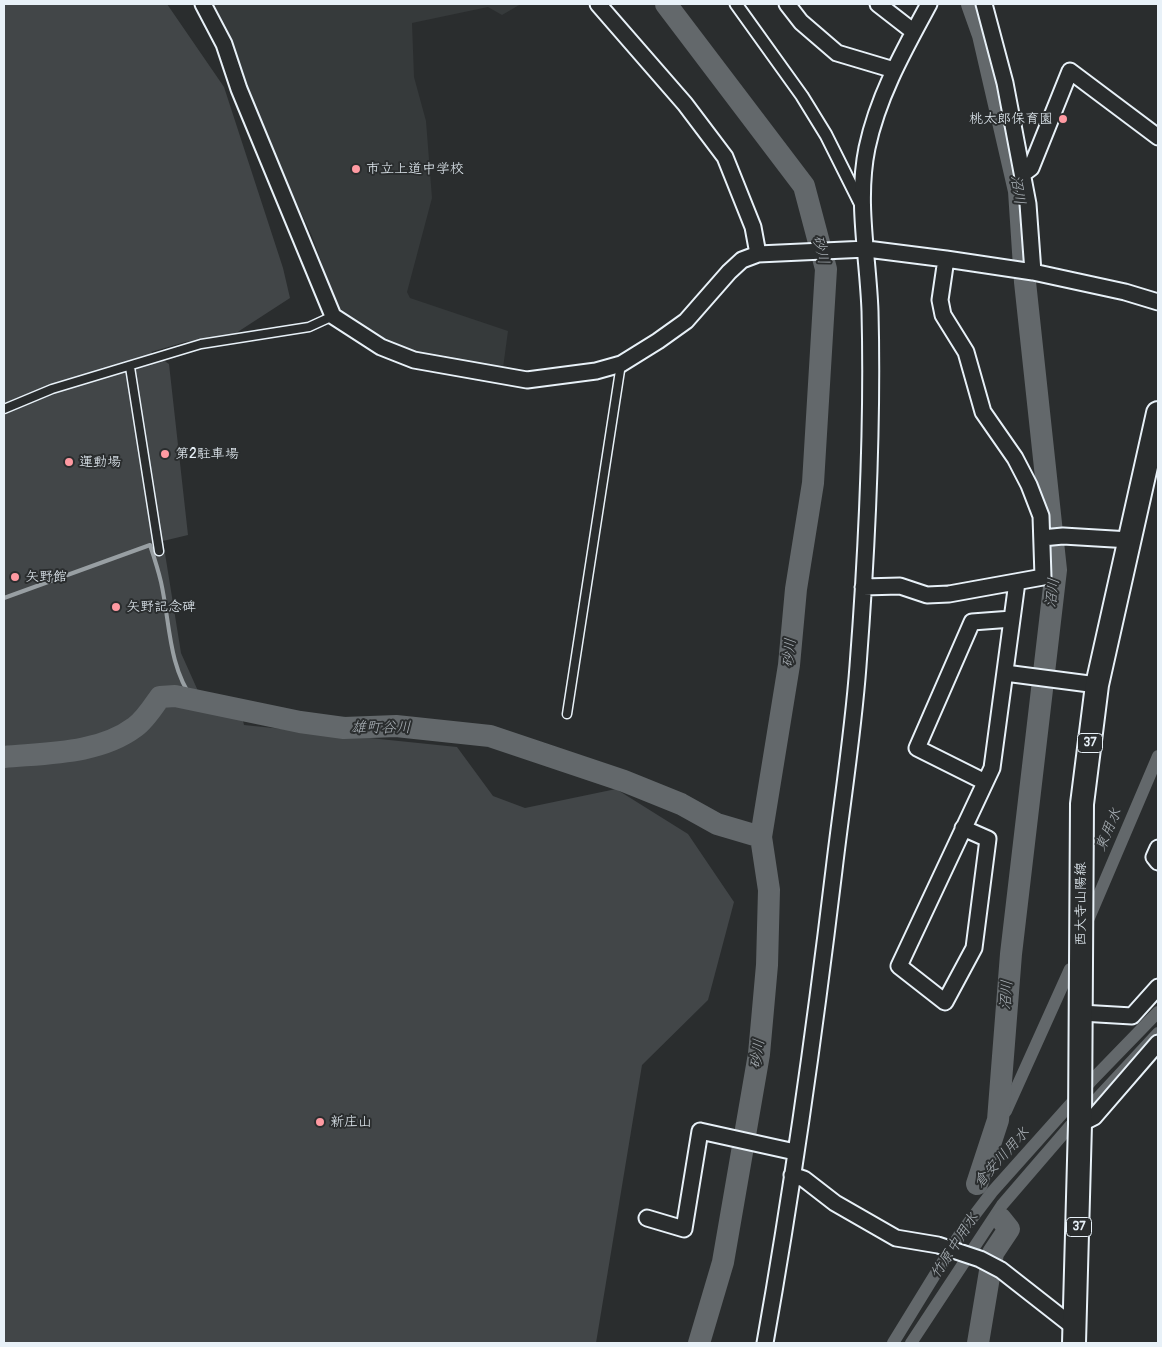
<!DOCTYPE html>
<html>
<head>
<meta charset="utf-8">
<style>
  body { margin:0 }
  #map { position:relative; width:1162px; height:1347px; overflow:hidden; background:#2a2d2e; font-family:Pangolin,sans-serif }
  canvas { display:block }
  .frame { position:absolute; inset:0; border:5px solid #e8f1f8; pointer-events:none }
</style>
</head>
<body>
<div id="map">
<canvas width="1162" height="1347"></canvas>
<div class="frame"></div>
</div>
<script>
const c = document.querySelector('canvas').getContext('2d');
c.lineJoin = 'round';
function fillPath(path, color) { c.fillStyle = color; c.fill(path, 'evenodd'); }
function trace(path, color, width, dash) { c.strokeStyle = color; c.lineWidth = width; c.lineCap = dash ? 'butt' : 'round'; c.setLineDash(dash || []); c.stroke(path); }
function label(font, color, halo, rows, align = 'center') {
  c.font = font + ' Pangolin,"Klee One",sans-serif'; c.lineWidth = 4; c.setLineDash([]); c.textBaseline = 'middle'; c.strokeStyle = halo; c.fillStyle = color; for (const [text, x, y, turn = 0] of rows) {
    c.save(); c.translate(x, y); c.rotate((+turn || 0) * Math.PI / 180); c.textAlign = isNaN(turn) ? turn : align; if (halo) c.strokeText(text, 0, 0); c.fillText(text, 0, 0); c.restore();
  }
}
fillPath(new Path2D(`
  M 213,4 L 521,4 L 502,15 L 488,7 L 412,23 L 414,77 L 426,121 L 432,198 L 407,292 L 410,298 L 508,331 L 503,368 L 408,351 L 352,322 L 337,306 L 312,236 L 268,141 L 234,50 Z`), '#363a3b');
fillPath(new Path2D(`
  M 4,4 L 167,4 L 224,87 L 283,268 L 290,298 L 233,335 L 185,342 L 151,352 L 169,364 L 188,535 L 163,541 L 181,653 L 198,691 L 238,700 L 244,725 L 457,747 L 493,796 L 525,808 L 616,789 L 688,834 L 734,902 L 708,1000 L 642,1065 L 596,1343 L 4,1343 Z`), '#424648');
trace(new Path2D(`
  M 4,598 L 150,545 C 154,557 158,569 161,582 C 170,622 168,665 193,700`), '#989fa3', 4);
trace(new Path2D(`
  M 1089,918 L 1158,756
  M 1092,1104 L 1158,1033
  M 998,1120 L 1006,1111 L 1070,969
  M 893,1343 L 960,1234 L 992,1192 L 1093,1079 L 1158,1012
  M 911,1343 L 1002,1205 L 1071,1125`), '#63686b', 12);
trace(new Path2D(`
  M 666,4 L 804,186 L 826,269 L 813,483 L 796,589 L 789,665 L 761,837 L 769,890 L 767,965 L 759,1054 L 723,1262 L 699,1343
  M 972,4 L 983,35 L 1019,191 L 1025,282 L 1056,570 L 1011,954 L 998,1120 L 977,1184
  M 4,757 C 47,753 99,754 135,727 C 145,720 153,707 160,697 L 175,696 L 300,722 L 344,728 L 396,726 L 490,736 L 624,781 L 681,804 L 717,824 L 761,837
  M 978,1343 L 993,1253 L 1009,1229 L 1001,1219`), '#63686b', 22);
const service = new Path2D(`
  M 130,367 L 159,551
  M 4,409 L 52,389 L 201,344 L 309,327 L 333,316
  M 567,714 L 621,364`);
const pedestrian = new Path2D(`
  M 736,4 L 802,96 L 826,135 L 861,205`);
const minor = new Path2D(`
  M 203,4 L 224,44 L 239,89 L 333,316 L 381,347 L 414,360 L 527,380 L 596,371 L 621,364 L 658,341 L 686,321 L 729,272 L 742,260 L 758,254 L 867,249 L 946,259 L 1033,272 L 1125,292 L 1158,302
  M 598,4 L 685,104 L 725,157 L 753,227 L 758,254
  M 787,4 L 801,22 L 837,53 L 894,70
  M 878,4 L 914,32
  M 984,4 L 1005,83 L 1028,204 L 1033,272
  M 1023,174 L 1031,168 L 1070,71 L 1158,137
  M 1042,538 L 1063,536 L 1130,540
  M 863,587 L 900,586 L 927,595 L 949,594 L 1043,577 L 1041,516 L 1029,485 L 1015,458 L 983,412 L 966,352 L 943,315 L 940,300 L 946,259
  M 1005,673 L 1097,685
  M 985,782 L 917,748 L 972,622 L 1012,619
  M 963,828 L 988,839 L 974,948 L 945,1002 L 899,966 L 992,768 L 1017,582
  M 1158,848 L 1154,857 L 1158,862
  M 1081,1013 L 1132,1016 L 1158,987
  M 1080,1124 L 1094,1117 L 1158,1043
  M 792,1175 L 804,1179 L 835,1203 L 896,1238 L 938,1245 L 980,1259 L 1001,1270 L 1075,1328
  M 647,1218 L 684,1229 L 700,1131 L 795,1152
  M 765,1343 C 793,1186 815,1028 834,870 C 842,802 853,734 858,666 C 867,548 873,429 870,311 C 868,256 856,202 867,148 C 878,96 904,50 929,4`);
const primary = new Path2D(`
  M 1074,1343 L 1080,1124 L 1082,804 L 1097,685 L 1158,413`);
trace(service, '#e8f1f8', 11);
trace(pedestrian, '#e8f1f8', 15);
trace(minor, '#e8f1f8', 19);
trace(primary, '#e8f1f8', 26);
trace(service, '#2a2d2e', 8);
trace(pedestrian, '#2a2d2e', 11);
trace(minor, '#2a2d2e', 15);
trace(primary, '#2a2d2e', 22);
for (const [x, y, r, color] of [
  [1063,119,5,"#ff9aa2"],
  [356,169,5,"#ff9aa2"],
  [165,454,5,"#ff9aa2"],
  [69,462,5,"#ff9aa2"],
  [15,577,5,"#ff9aa2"],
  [116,607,5,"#ff9aa2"],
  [320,1122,5,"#ff9aa2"]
]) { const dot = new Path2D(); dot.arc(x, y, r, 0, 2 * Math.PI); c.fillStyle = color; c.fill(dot); trace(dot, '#2a2d2e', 2); }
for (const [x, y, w] of [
  [1090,743,25],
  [1079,1227,25]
]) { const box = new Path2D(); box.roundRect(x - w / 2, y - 9.5, w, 19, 4); c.fillStyle = '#2a2d2e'; c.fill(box); trace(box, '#e8f1f8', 1); }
label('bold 12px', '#e8f1f8', null, [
  ["37",1090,743],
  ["37",1079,1227]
]);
label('14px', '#e8f1f8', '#2a2d2e', [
  ["桃太郎保育園",1053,119,"right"],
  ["市立上道中学校",366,169],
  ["第2駐車場",175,454],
  ["運動場",79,462],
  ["矢野館",25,577],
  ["矢野記念碑",126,607],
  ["新庄山",330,1122]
], 'left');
label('14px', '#e8f1f8', '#2a2d2e', [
  ["西大寺山陽線",1081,904,-90]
]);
label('italic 15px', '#acb3b9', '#2a2d2e', [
  ["沼川",1017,190,81],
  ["砂川",820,250,77],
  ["沼川",1053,593,-83],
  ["砂川",790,653,-84],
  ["雄町谷川",381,728],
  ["東用水",1109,830,-67],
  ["沼川",1007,995,-86],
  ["砂川",758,1054,-82],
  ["倉安川用水",1002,1158,-48],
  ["竹原中用水",955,1246,-57]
]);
</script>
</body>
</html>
